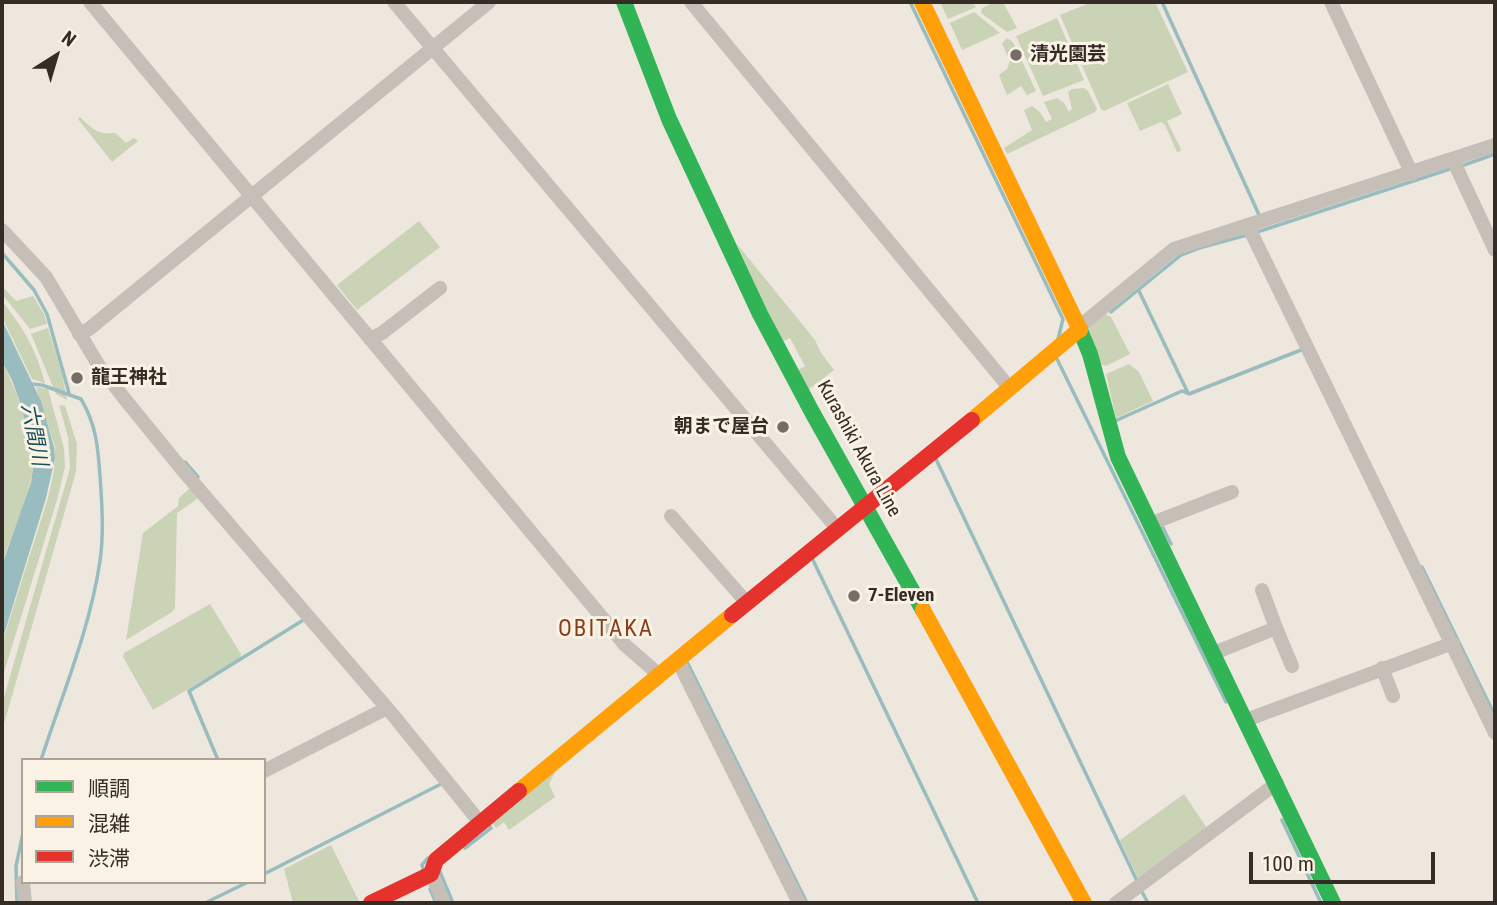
<!DOCTYPE html>
<html>
<head>
<meta charset="utf-8">
<style>
  body { margin:0 }
  #map { position:relative; width:1497px; height:905px; overflow:hidden; background:#ede7de; font-family:"Roboto Condensed","Noto Sans JP",sans-serif }
  canvas { display:block }
  .frame { position:absolute; inset:0; border:4px solid #362c26; pointer-events:none }
  .legend { position:absolute; left:21px; top:758px; width:245px; height:126px; box-sizing:border-box; background:#faf2e4; border:2px solid #aca398; margin:0; padding:9px 12px; list-style:none; font-size:21px; color:#362c26 }
  .legend li { display:flex; align-items:center; gap:14px; height:35px }
  .legend b { width:35px; border:2px solid #aca398 }
  .north { position:absolute; left:21px; top:21px; width:70px; height:70px; -webkit-text-stroke:5px #faf2e4; paint-order:stroke; rotate:37deg; font-size:19px; font-weight:700; line-height:28px; text-align:center; color:#362c26 }
  .north::after { content:''; display:block; margin:auto; width:24px; height:32px; background:#362c26; clip-path:polygon(50% 0,100% 100%,50% 72%,0 100%) }
  .scale { position:absolute; left:1249px; top:852px; width:186px; height:32px; box-sizing:border-box; border:4px solid #362c26; border-top:0; padding-left:9px; font-size:21px; line-height:24px; white-space:nowrap; color:#362c26; -webkit-text-stroke:5px #faf2e4; paint-order:stroke }
</style>
</head>
<body>
<div id="map">
<canvas width="1497" height="905"></canvas>
<div class="frame"></div>
<ul class="legend">
<li><b style="height:9px;background:#30b455"></b>順調</li>
<li><b style="height:9px;background:#ff9f0a"></b>混雑</li>
<li><b style="height:9px;background:#e5322d"></b>渋滞</li>
</ul>
<div class="north">N</div>
<div class="scale">100 m</div>
</div>
<script>
const c = document.querySelector('canvas').getContext('2d');
c.lineJoin = 'round';
function fillPath(path, color) { c.fillStyle = color; c.fill(path, 'evenodd'); }
function trace(path, color, width, dash) { c.strokeStyle = color; c.lineWidth = width; c.lineCap = dash ? 'butt' : 'round'; c.setLineDash(dash || []); c.stroke(path); }
function label(font, color, halo, rows, align = 'center') {
  c.font = font + ' "Roboto Condensed","Noto Sans JP",sans-serif'; c.lineWidth = 6; c.setLineDash([]); c.textBaseline = 'middle'; c.strokeStyle = halo; c.fillStyle = color; for (const [text, x, y, turn = 0] of rows) {
    c.save(); c.translate(x, y); c.rotate((+turn || 0) * Math.PI / 180); c.textAlign = isNaN(turn) ? turn : align; if (halo) c.strokeText(text, 0, 0); c.fillText(text, 0, 0); c.restore();
  }
}
fillPath(new Path2D(`
  M 940,2 L 972,2 L 976,7 L 948,19 Z
  M 995,2 L 1003,2 L 1017,28 L 1007,32 L 981,13 L 982,8 Z
  M 1092,2 L 1155,2 L 1188,72 L 1104,111 L 1101,109 L 1060,15 Z
  M 974,12 L 1000,33 L 962,50 L 950,23 Z
  M 1057,18 L 1084,80 L 1043,96 L 1016,36 Z
  M 1007,38 L 1013,42 L 1036,91 L 1027,95 L 1021,86 L 1007,95 L 999,75 L 1007,69 L 1010,61 L 1002,44 Z
  M 1168,84 L 1182,114 L 1167,121 L 1180,147 L 1181,151 L 1177,152 L 1165,125 L 1161,122 L 1140,131 L 1127,103 Z
  M 1084,88 L 1088,91 L 1097,109 L 1095,112 L 1007,154 L 1004,148 L 1032,130 L 1024,110 L 1032,106 L 1040,112 L 1046,122 L 1052,119 L 1044,102 L 1057,98 L 1064,103 L 1069,112 L 1072,109 L 1068,92 L 1072,89 Z
  M 80,117 C 92,129 98,135 115,133 L 126,143 L 134,138 L 138,141 L 112,162 L 78,119 Z
  M 419,221 L 440,247 L 357,310 L 337,285 Z
  M 737,244 L 815,340 L 821,353 L 834,370 L 807,391 L 797,371 L 805,366 L 790,338 L 781,342 Z
  M 2,286 L 16,301 L 33,296 L 44,314 L 47,324 L 30,329 L 2,294 Z
  M 2,301 C 24,329 36,349 45,383 L 32,379 L 2,317 Z
  M 1105,314 L 1111,317 L 1130,354 L 1106,366 L 1100,364 L 1088,327 Z
  M 48,328 L 62,374 L 67,400 L 56,394 L 31,334 Z
  M 2,363 C 16,387 32,432 33,460 C 35,485 11,537 2,563 Z
  M 1129,364 L 1139,372 L 1153,401 L 1116,418 L 1106,374 Z
  M 36,387 L 48,389 L 64,448 L 65,467 L 57,500 L 2,679 L 2,643 L 48,498 L 54,471 L 55,447 Z
  M 59,405 L 65,406 L 77,444 L 76,472 L 2,731 L 2,704 L 70,468 L 68,437 Z
  M 192,486 L 200,497 L 177,513 L 175,608 L 172,612 L 126,640 L 143,533 L 178,506 L 179,498 Z
  M 210,604 L 241,654 L 240,658 L 153,710 L 123,657 L 124,653 Z
  M 557,768 L 549,784 L 555,797 L 509,830 L 504,822 L 496,828 L 492,822 Z
  M 1184,794 L 1207,828 L 1138,878 L 1120,840 Z
  M 331,845 L 360,903 L 293,903 L 284,869 Z`), '#cbd3b7');
fillPath(new Path2D(`
  M 2,320 L 41,401 L 54,447 L 55,458 L 46,498 L 2,641 L 2,565 L 31,483 L 34,461 L 22,408 L 12,380 L 2,362 Z`), '#99bcbe');
trace(new Path2D(`
  M 910,2 L 1063,319 L 1058,339
  M 1162,2 L 1260,217
  M 1461,166 L 1495,154
  M 1254,233 L 1453,168
  M 2,253 L 34,290 L 47,314 L 69,393
  M 1139,291 L 1188,393
  M 1111,312 L 1181,255 L 1199,248 L 1247,235
  M 1056,357 L 1226,702
  M 31,384 L 42,385 L 81,399 C 96,424 98,447 100,476 C 102,504 104,533 100,561 C 90,629 62,695 41,760
  M 1115,421 L 1182,391 L 1189,394 L 1301,350
  M 935,457 L 1138,883
  M 185,462 L 198,477
  M 1162,526 L 1171,544
  M 812,558 L 978,903
  M 1422,567 L 1495,716
  M 687,662 L 807,903
  M 218,760 L 189,691 L 305,619
  M 1282,820 L 1321,903
  M 465,848 L 491,828 L 488,824
  M 424,872 L 422,865 L 428,858
  M 440,872 L 453,903
  M 264,874 L 443,783
  M 430,889 L 436,903
  M 1141,890 L 1148,903
  M 17,903 L 16,866 L 23,833
  M 205,903 L 248,882`), '#99bcbe', 3.5);
trace(new Path2D(`
  M 90,2 L 625,645 L 657,673
  M 394,2 L 835,526
  M 691,2 L 1008,386
  M 1331,2 L 1412,174
  M 1453,160 L 1495,250
  M 1248,226 L 1495,733
  M 2,230 L 46,277 L 99,366 L 124,398 L 185,473 L 393,715 L 478,820
  M 1079,327 L 1174,249 L 1495,145
  M 79,334 L 89,329 L 489,2
  M 370,339 L 382,333 L 440,288
  M 671,516 L 747,603
  M 1155,522 L 1232,492
  M 1276,628 L 1292,666
  M 1214,653 L 1276,628 L 1262,590
  M 678,661 L 799,903
  M 1382,668 L 1393,696
  M 1246,720 L 1453,643
  M 264,771 L 387,708
  M 431,874 L 444,903
  M 23,882 L 25,903
  M 1116,903 L 1277,783`), '#c5bfb7', 14);
trace(new Path2D(`
  M 624,2 L 669,119 L 760,314 L 812,412 L 923,610
  M 1080,330 L 1090,354 L 1118,457 L 1333,903`), '#30b455', 16);
trace(new Path2D(`
  M 922,2 L 1080,330
  M 972,420 L 1080,329
  M 923,610 L 1084,903
  M 519,791 L 732,615`), '#ff9f0a', 16);
trace(new Path2D(`
  M 732,615 L 972,420
  M 371,903 L 431,874 L 436,860 L 519,791`), '#e5322d', 16);
for (const [x, y, r, color] of [
  [1016,55,7,"#766d66"],
  [77,378,7,"#766d66"],
  [783,427,7,"#766d66"],
  [854,596,7,"#766d66"]
]) { const dot = new Path2D(); dot.arc(x, y, r, 0, 2 * Math.PI); c.fillStyle = color; c.fill(dot); trace(dot, '#faf2e4', 2.5); }
label('bold 19px', '#362c26', '#faf2e4', [
  ["清光園芸",1030,55],
  ["龍王神社",91,378],
  ["朝まで屋台",769,427,"right"],
  ["7-Eleven",868,596]
], 'left');
label('19px', '#362c26', '#faf2e4', [
  ["Kurashiki Akura Line",858,449,61]
]);
label('italic 21px', '#19505a', '#faf2e4', [
  ["六間川",33,435,79]
]);
c.letterSpacing = '2px';
label('23px', '#8a3e1a', '#faf2e4', [
  ["OBITAKA",606,630]
]);
c.letterSpacing = '0px';
</script>
</body>
</html>
